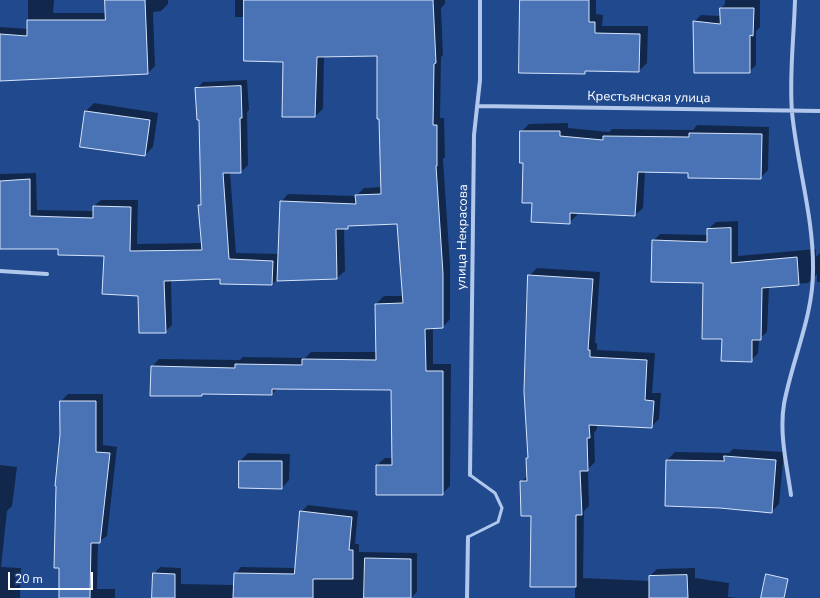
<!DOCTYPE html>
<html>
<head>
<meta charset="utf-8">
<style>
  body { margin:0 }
  #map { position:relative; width:820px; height:598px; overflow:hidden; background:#214a8e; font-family:"Nunito Sans",sans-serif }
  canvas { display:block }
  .scale { position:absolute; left:8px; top:572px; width:85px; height:18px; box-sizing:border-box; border:2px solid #fff; border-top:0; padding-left:5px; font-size:12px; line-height:14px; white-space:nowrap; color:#fff; -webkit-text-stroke:3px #214a8e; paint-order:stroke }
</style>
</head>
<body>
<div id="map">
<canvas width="820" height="598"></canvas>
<div class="scale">20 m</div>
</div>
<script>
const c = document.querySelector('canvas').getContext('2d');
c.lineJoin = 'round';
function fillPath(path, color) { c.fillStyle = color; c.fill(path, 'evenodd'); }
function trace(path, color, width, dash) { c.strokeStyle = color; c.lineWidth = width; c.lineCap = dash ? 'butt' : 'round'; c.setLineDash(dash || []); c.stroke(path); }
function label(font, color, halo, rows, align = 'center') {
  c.font = font + ' "Nunito Sans",sans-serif'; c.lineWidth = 3; c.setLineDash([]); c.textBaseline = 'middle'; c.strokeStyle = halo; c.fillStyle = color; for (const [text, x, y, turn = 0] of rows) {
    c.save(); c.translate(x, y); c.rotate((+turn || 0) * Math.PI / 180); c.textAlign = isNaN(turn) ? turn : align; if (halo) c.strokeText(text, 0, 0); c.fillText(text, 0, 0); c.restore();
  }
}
fillPath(new Path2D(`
  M 28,0 L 54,0 L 53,13 L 106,13 L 106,0 L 168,0 L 168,4 L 161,11 L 153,12 L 155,66 L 148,73 L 0,80 L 0,27 L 28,29 Z
  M 235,0 L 445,0 L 445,4 L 441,8 L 443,55 L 441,57 L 440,118 L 444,118 L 445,157 L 443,159 L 450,265 L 450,319 L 443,327 L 433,327 L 433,364 L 451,364 L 450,486 L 442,494 L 377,465 L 385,458 L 392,458 L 392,389 L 278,388 L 272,394 L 204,393 L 201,395 L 152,367 L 159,359 L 240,360 L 243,357 L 305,358 L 311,352 L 377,352 L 376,304 L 384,296 L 403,296 L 397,222 L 350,225 L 348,228 L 344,228 L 345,271 L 337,278 L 277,280 L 272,284 L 221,278 L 171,279 L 172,325 L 165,332 L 139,295 L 105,255 L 59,248 L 0,248 L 0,174 L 36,173 L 37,210 L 94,211 L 94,206 L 101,200 L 138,200 L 137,244 L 202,243 L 200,205 L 202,203 L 200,119 L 196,89 L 203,82 L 247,80 L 249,110 L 247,112 L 248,165 L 241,172 L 230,172 L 236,253 L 279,254 L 281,202 L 288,194 L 356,196 L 364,188 L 382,187 L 378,55 L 324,56 L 323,109 L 315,116 L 284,61 L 245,17 L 235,17 Z
  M 521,0 L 596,0 L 596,14 L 603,15 L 602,26 L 648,26 L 647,63 L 639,71 L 588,70 L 584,73 Z
  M 725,0 L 760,0 L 760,27 L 756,31 L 756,65 L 749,72 L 694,22 L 701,15 L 721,16 L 721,8 L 725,4 Z
  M 94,103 L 158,113 L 153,147 L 145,155 L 86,111 Z
  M 568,123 L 568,128 L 609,132 L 612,129 L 693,130 L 697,125 L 769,127 L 768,170 L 760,178 L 689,172 L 645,172 L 643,208 L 635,215 L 577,212 L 577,215 L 569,223 L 533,202 L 524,162 L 521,132 L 529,124 Z
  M 738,221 L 738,256 L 816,249 L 816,257 L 820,253 L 820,282 L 817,282 L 817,274 L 808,283 L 769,286 L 767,332 L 759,339 L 758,353 L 751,361 L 723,338 L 704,282 L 653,241 L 660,234 L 708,235 L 708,229 L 716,222 Z
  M 537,268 L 600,272 L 595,343 L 597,343 L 597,350 L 655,353 L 652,393 L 661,393 L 659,419 L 651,427 L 597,424 L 597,429 L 594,433 L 595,462 L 588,469 L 589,506 L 584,511 L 583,578 L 650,581 L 650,576 L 657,569 L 695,568 L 695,578 L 729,583 L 728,597 L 739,598 L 575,598 L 575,586 L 532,515 L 521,482 L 528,475 L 527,458 L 529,456 L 529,276 Z
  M 68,394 L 103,394 L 103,445 L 117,447 L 107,536 L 98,542 L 97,589 L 115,589 L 115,598 L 60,598 L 61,401 Z
  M 733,449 L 784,452 L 779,504 L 771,512 L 667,460 L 675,452 L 729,453 Z
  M 248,453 L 290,454 L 289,480 L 282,488 L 240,461 Z
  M 0,465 L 17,467 L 12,506 L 7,511 L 1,567 L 21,568 L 20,598 L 0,598 Z
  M 308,505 L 358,511 L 355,544 L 359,544 L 359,552 L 417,553 L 417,592 L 411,598 L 153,598 L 154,574 L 160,567 L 181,568 L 181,584 L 235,585 L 235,574 L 241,567 L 295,568 L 301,512 Z`), '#0007');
const building = new Path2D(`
  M 105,0 L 145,0 L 148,74 L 0,81 L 0,34 L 27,36 L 27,20 L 105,20 Z
  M 244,0 L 433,0 L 436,63 L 434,64 L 433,125 L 437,125 L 437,166 L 436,166 L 443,274 L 443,328 L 425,329 L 426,371 L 443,371 L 443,495 L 376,495 L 376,465 L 392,465 L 391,390 L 272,389 L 272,395 L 202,394 L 202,396 L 150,396 L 151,366 L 235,368 L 235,364 L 302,365 L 302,359 L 376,360 L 375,304 L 403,303 L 397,224 L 348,226 L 348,229 L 336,229 L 337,279 L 277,281 L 280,201 L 356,204 L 355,195 L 381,194 L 379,119 L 377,119 L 377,56 L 317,57 L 315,117 L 282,117 L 283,62 L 244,61 Z
  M 520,0 L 589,0 L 589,22 L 595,22 L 595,33 L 640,34 L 639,72 L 585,71 L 585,74 L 519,73 Z
  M 720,8 L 754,8 L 753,36 L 750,35 L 750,73 L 694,73 L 693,21 L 720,24 Z
  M 241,86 L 242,118 L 240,118 L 241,173 L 223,173 L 229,259 L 273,261 L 272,285 L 220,284 L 220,279 L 164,281 L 166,333 L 139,333 L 138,296 L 102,294 L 104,256 L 58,255 L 58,249 L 0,249 L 0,181 L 30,179 L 30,216 L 93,218 L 93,206 L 131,207 L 130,251 L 202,250 L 198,205 L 201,205 L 199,120 L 197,120 L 195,88 Z
  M 85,111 L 150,120 L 145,156 L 80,147 Z
  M 520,131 L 560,131 L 560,136 L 603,140 L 603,136 L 689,137 L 689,133 L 762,134 L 761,179 L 688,178 L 688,173 L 638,172 L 635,216 L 570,213 L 570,224 L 531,222 L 532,203 L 522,203 L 523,163 L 520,163 Z
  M 731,228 L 731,263 L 797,257 L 799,285 L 762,288 L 761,340 L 752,340 L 752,362 L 721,361 L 722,339 L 702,339 L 703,283 L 651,282 L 652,240 L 707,242 L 707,229 Z
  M 528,275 L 593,279 L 588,350 L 590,350 L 590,357 L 647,360 L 645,400 L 654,401 L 652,428 L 589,425 L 590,438 L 587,438 L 588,471 L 580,471 L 582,515 L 576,515 L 576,587 L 530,587 L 531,516 L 521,516 L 520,481 L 527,481 L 526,458 L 528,458 L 524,392 Z
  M 60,401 L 96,401 L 96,452 L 110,453 L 100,543 L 91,543 L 90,598 L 59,598 L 59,568 L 54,568 L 56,486 L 55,486 L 60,435 Z
  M 724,456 L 776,460 L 772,513 L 720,508 L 665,506 L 666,460 L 724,461 Z
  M 239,461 L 282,461 L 282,489 L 239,488 Z
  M 300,511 L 352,517 L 349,550 L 353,550 L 353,579 L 313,579 L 313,598 L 233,598 L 234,573 L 294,574 Z
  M 365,558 L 411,559 L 411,598 L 364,598 Z
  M 153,573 L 175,574 L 175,598 L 152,598 Z
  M 766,574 L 788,579 L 784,598 L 761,598 Z
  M 687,575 L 688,598 L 649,598 L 649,576 Z`);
fillPath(building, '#4a73b6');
trace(building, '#d6e4f9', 1);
trace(new Path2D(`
  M 468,537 L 498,522 L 502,508 L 495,493 L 470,475`), '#b1c8ec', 3);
trace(new Path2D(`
  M 478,106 L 820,111
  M 0,271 L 47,274
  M 470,475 L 474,135 L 480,80 L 480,0
  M 791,495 C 787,466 779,434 784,404 C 792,360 813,317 813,271 C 814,218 797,165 792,112 C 789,75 794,37 795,0
  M 467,598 L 468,537`), '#b1c8ec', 4);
label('13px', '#fff', '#214a8e', [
  ["Крестьянская улица",649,98,1],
  ["улица Некрасова",463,237,-89]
]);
</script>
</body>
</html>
